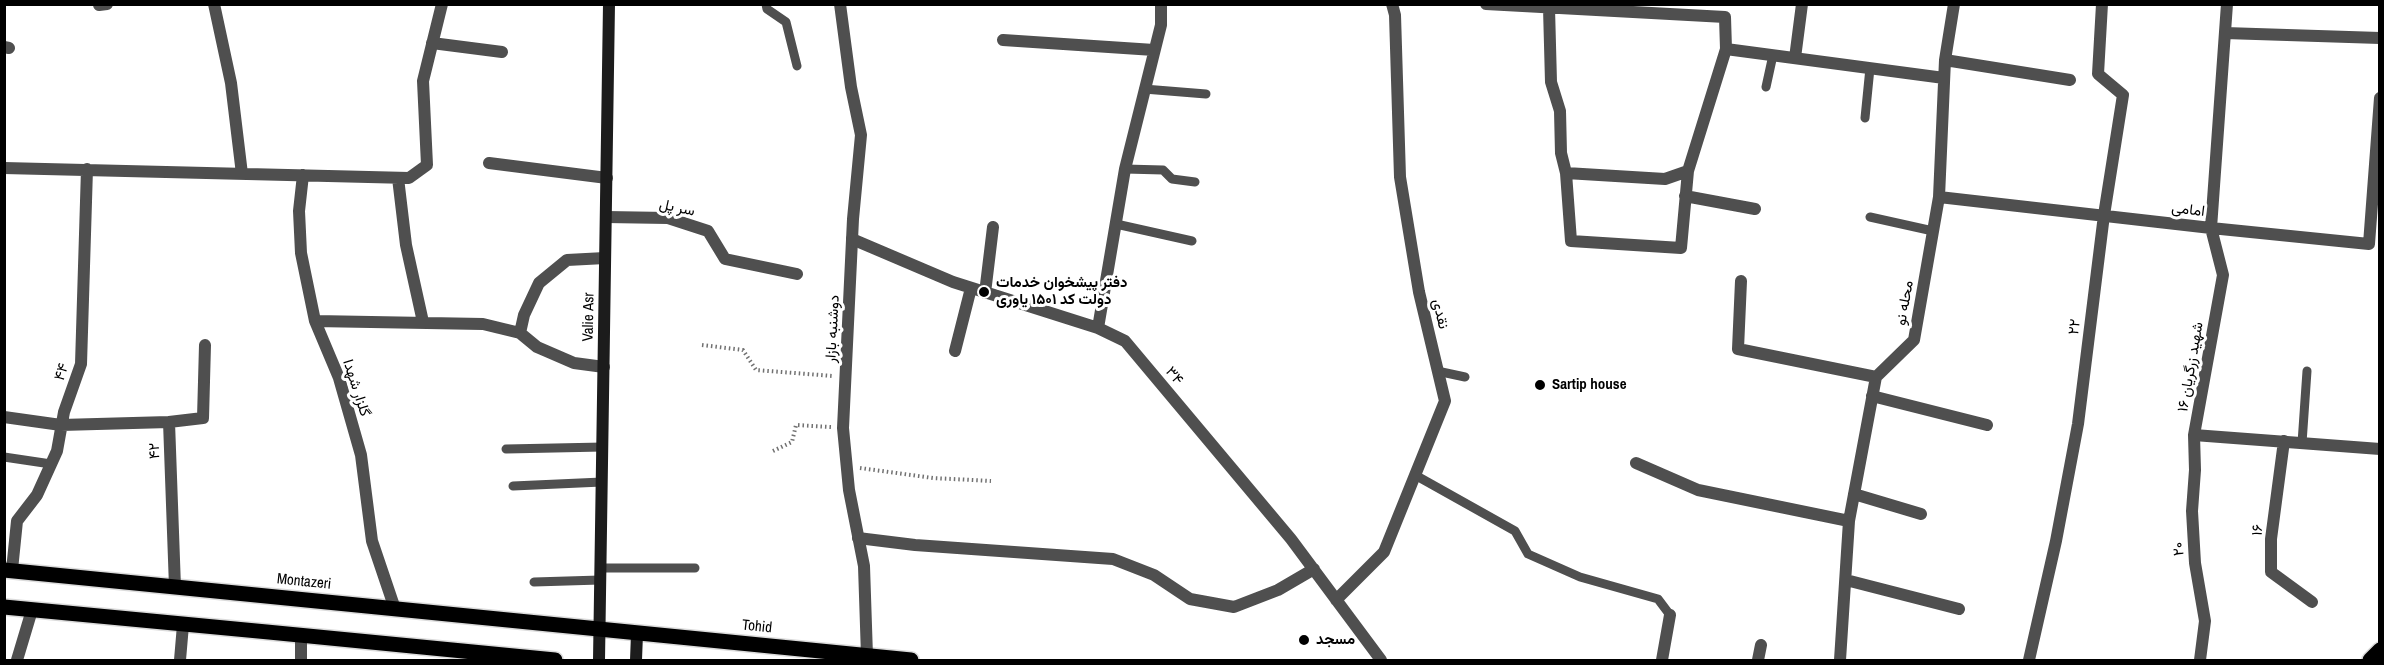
<!DOCTYPE html>
<html>
<head>
<meta charset="utf-8">
<style>
  body { margin:0 }
  #map { position:relative; width:2384px; height:665px; overflow:hidden; background:#fff; font-family:"Archivo Narrow",sans-serif }
  canvas { display:block }
  .frame { position:absolute; inset:0; border:6px solid #000; pointer-events:none }
</style>
</head>
<body>
<div id="map">
<canvas width="2384" height="665"></canvas>
<div class="frame"></div>
</div>
<script>
const c = document.querySelector('canvas').getContext('2d');
c.lineJoin = 'round';
function trace(path, color, width, dash) { c.strokeStyle = color; c.lineWidth = width; c.lineCap = dash ? 'butt' : 'round'; c.setLineDash(dash || []); c.stroke(path); }
function label(font, color, halo, rows, align = 'center') {
  c.font = font + ' "Archivo Narrow",Vazirmatn,sans-serif'; c.lineWidth = 6; c.setLineDash([]); c.textBaseline = 'middle'; c.strokeStyle = halo; c.fillStyle = color; for (const [text, x, y, turn = 0] of rows) {
    c.save(); c.translate(x, y); c.rotate((+turn || 0) * Math.PI / 180); c.textAlign = isNaN(turn) ? turn : align; if (halo) c.strokeText(text, 0, 0); c.fillText(text, 0, 0); c.restore();
  }
}
const primary = new Path2D(`
  M 4,570 L 911,660
  M 4,607 C 188,625 371,641 555,660
  M 2370,660 L 2380,650`);
trace(primary, '#dbdbdb', 18);
trace(new Path2D(`
  M 702,345 L 743,350 L 756,370 L 833,376
  M 773,451 L 792,442 L 796,425 L 831,427
  M 860,468 L 933,478 L 991,481`), '#717171', 4, [1.5, 3]);
trace(new Path2D(`
  M 766,4 L 767,9 L 786,22 L 797,66
  M 1766,87 L 1773,55
  M 1144,89 L 1206,94
  M 1865,118 L 1870,68
  M 1125,169 L 1163,170 L 1172,179 L 1195,182
  M 1870,217 L 1933,231
  M 1116,224 L 1192,241
  M 1437,371 L 1465,377
  M 2302,443 L 2307,371
  M 506,449 L 603,447
  M 4,457 L 51,464
  M 1415,475 L 1515,531 L 1528,554 L 1580,577 L 1658,599 L 1670,615
  M 513,486 L 602,482
  M 601,568 L 695,568
  M 534,582 L 600,580`), '#4f4f4f', 9);
trace(new Path2D(`
  M 840,4 L 851,87 L 861,135 L 853,219 L 843,428 L 849,490 L 864,566 L 867,656`), '#4f4f4f', 12);
trace(new Path2D(`
  M 214,4 L 231,83 L 242,174
  M 1486,4 L 1725,17 L 1726,49 L 1944,78
  M 99,5 L 107,4
  M 1549,8 L 1551,82 L 1560,111 L 1561,153 L 1566,173 L 1665,179 L 1688,171 L 1726,49
  M 2225,33 L 2380,38
  M 1003,40 L 1154,50
  M 432,43 L 502,52
  M 4,47 L 9,48
  M 1795,58 L 1802,4
  M 1945,60 L 2070,80
  M 2380,98 L 2369,244 L 2211,228 L 2223,275 L 2194,435 L 2380,449
  M 489,163 L 607,178
  M 4,168 L 409,178 L 427,165 L 423,81 L 442,4
  M 1566,173 L 1571,241 L 1681,248 L 1688,171
  M 303,175 L 299,211 L 301,253 L 315,321 L 339,378 L 361,455 L 372,541 L 395,609
  M 398,178 L 406,245 L 423,322
  M 1685,196 L 1755,209
  M 1939,197 L 2211,228 L 2227,4
  M 606,217 L 668,218 L 708,231 L 725,259 L 797,274
  M 852,239 L 953,282 L 1098,328 L 1125,341 L 1291,539 L 1381,660
  M 1741,281 L 1738,349 L 1876,377
  M 985,293 L 993,227
  M 315,321 L 483,324 L 520,333 L 537,347 L 574,363 L 604,367
  M 1098,328 L 1125,169 L 1161,25 L 1161,4
  M 520,333 L 524,315 L 539,283 L 567,260 L 605,258
  M 955,351 L 971,288
  M 1872,396 L 1987,425
  M 4,417 L 61,425 L 169,422
  M 2194,435 L 2195,470 L 2192,511 L 2195,563 L 2205,621 L 2200,660
  M 2284,441 L 2271,539 L 2271,572 L 2312,602
  M 1636,463 L 1698,490 L 1849,521
  M 1854,494 L 1921,514
  M 858,538 L 915,545 L 1113,559 L 1154,575 L 1190,599 L 1234,607 L 1278,590 L 1314,569
  M 12,570 L 17,521 L 37,495 L 57,451 L 64,412 L 81,364 L 87,169
  M 1846,580 L 1959,609
  M 175,587 L 169,422 L 203,418 L 205,345
  M 1336,600 L 1384,552 L 1445,401 L 1419,292 L 1400,177 L 1395,15 L 1392,4
  M 301,634 L 301,660
  M 17,660 L 32,610
  M 180,660 L 183,625
  M 1662,660 L 1670,615
  M 1758,660 L 1761,645
  M 1840,660 L 1849,521 L 1876,377 L 1914,340 L 1939,197 L 1945,60 L 1954,4
  M 2029,660 L 2056,541 L 2078,424 L 2104,215 L 2123,95 L 2098,74 L 2102,4`), '#4f4f4f', 12);
trace(new Path2D(`
  M 599,660 L 609,4
  M 636,660 L 637,634`), '#1c1c1c', 12);
trace(primary, '#000', 15);
for (const [x, y, r, color] of [
  [984,292,6,"#000"],
  [1540,385,6,"#000"],
  [1304,640,6,"#000"]
]) { const dot = new Path2D(); dot.arc(x, y, r, 0, 2 * Math.PI); c.fillStyle = color; c.fill(dot); trace(dot, '#fff', 2); }
label('15px', '#000', '#fff', [
  ["سر پل",677,208,12],
  ["امامی",2188,210,7],
  ["محله نو",1905,303,-80],
  ["نقدی",1440,314,77],
  ["Valie Asr",589,317,-89],
  ["۲۲",2075,327,-83],
  ["دوشنبه بازار",833,329,-87],
  ["۱۶ شهید زرگریان",2191,367,-80],
  ["۴۴",62,372,-72],
  ["۳۴",1174,376,50],
  ["گلزار شهدا",356,388,72],
  ["۴۲",155,451,-92],
  ["۱۶",2258,530,-84],
  ["۲۰",2179,549,-93],
  ["Montazeri",304,582,6],
  ["Tohid",757,627,6]
]);
label('bold 15px', '#000', '#fff', [
  ["دفتر پیشخوان خدمات",996,283],
  ["دولت کد ۱۵۰۱ یاوری",996,300],
  ["Sartip house",1552,385],
  ["مسجد",1316,640]
], 'left');
</script>
</body>
</html>
